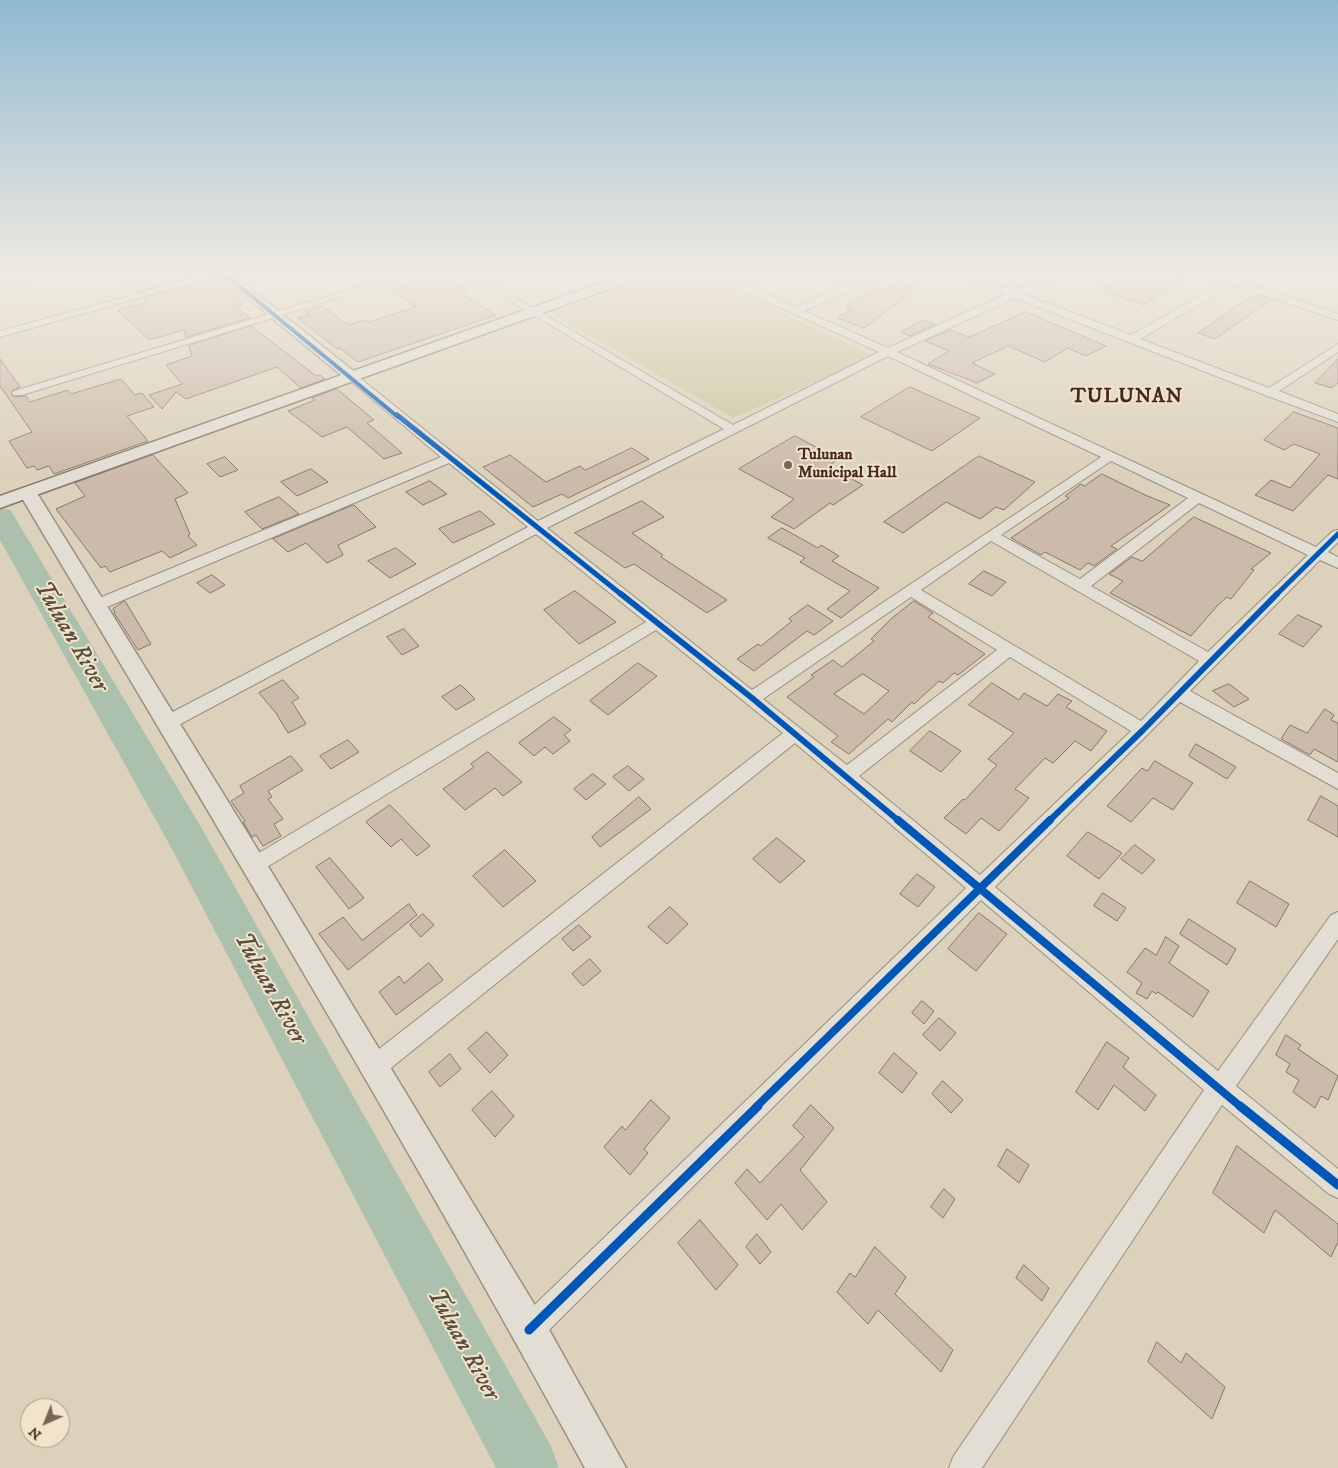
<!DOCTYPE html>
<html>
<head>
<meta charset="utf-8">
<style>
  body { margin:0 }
  #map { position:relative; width:1338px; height:1468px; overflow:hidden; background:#dcd1bb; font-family:"IM FELL DW Pica",serif }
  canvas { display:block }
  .north { position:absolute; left:20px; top:1398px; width:50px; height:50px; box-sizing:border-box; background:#f1e4ca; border:1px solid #ad9985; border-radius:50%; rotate:224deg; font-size:14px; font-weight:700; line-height:20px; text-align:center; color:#47281e }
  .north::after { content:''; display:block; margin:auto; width:18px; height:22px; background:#7b6355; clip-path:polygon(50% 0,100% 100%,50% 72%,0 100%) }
</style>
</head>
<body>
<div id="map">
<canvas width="1338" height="1468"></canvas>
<div class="north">N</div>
</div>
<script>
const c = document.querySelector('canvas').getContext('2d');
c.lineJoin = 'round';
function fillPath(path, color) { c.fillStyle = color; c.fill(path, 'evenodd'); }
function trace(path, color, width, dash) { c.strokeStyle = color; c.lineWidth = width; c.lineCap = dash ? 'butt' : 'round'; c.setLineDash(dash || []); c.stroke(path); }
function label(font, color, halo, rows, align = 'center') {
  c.font = font + ' "IM FELL DW Pica",serif'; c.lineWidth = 4; c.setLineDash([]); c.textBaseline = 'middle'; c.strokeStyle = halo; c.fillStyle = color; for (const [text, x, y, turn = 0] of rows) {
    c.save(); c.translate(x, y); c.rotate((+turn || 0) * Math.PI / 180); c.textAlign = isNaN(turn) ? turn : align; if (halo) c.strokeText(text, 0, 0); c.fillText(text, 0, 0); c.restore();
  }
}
fillPath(new Path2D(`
  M 661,275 L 701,275 L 874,356 L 733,418 L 551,313 Z`), '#cbc59e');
fillPath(new Path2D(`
  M 0,508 L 10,510 L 14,516 L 201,827 L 551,1446 L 559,1468 L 496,1468 L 173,851 L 0,540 Z`), '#acc0ae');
const building = new Path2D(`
  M 139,275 L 202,275 L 137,292 L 123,279 Z
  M 435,275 L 445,275 L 468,289 L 460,293 L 496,315 L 358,362 L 340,348 L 337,349 L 298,318 L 310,315 L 305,311 L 322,306 L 348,325 L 365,320 L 369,322 L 416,307 L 389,289 Z
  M 1126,275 L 1188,275 L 1143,305 L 1100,290 Z
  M 220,277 L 227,283 L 228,291 L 242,303 L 238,308 L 250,318 L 186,337 L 184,330 L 149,340 L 118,310 L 148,302 L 144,298 Z
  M 900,282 L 917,289 L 864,328 L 837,318 L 853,309 L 846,306 L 876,289 L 882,291 Z
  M 1258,295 L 1271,300 L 1215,339 L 1198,333 L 1244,301 Z
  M 1026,312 L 1106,346 L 1086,356 L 1068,348 L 1045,362 L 1008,346 L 972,363 L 995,374 L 977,383 L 928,364 L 949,351 L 925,341 L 950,330 L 969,337 Z
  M 924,320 L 935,324 L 910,336 L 901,332 Z
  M 251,326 L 316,376 L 320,375 L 325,379 L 301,388 L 277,367 L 186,399 L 176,392 L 162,409 L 149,395 L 182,384 L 166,365 L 192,356 L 189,346 Z
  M 0,359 L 20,387 L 13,390 L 11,394 L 14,397 L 26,396 L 30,402 L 68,390 L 71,394 L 121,379 L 135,395 L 142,393 L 154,407 L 127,416 L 148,441 L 54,474 L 49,466 L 37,470 L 34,466 L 27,468 L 9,441 L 32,432 L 0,386 Z
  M 1338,359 L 1338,383 L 1332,388 L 1315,383 Z
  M 910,387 L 980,418 L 932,451 L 861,417 Z
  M 337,389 L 374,420 L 367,423 L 402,453 L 384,459 L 347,427 L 322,437 L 288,411 L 315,400 L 312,398 Z
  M 1294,412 L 1338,428 L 1338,479 L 1328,475 L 1293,511 L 1255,495 L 1271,480 L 1290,488 L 1320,454 L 1294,444 L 1284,450 L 1264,440 Z
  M 795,436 L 839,459 L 828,466 L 863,485 L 833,505 L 830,503 L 794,529 L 771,517 L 794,499 L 739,469 Z
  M 632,448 L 649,459 L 568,498 L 562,494 L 533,507 L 483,467 L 510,455 L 546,482 L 580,466 L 585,470 Z
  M 153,455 L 188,493 L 175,499 L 190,534 L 188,536 L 197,545 L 170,558 L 162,551 L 110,572 L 105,566 L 101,568 L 56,509 L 85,496 L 75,483 Z
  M 979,456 L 1035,482 L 1004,510 L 996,507 L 980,519 L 946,502 L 903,533 L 884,522 Z
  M 225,457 L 238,470 L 220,477 L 207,464 Z
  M 311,469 L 328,482 L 297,496 L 281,482 Z
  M 1102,474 L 1145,495 L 1170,505 L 1111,546 L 1117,549 L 1094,566 L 1088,563 L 1080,570 L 1045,552 L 1041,555 L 1011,538 L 1069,498 L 1065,496 L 1081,484 L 1084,486 Z
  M 430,481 L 447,494 L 423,505 L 406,492 Z
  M 279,497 L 299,514 L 262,529 L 245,512 Z
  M 642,501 L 664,517 L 632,533 L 663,555 L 661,557 L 727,600 L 707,613 L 634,564 L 625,568 L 575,533 Z
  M 354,505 L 376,527 L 338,545 L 343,555 L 327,563 L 306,543 L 288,552 L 273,539 Z
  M 480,511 L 495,524 L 453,543 L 439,529 Z
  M 1194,517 L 1271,553 L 1251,569 L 1254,570 L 1231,599 L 1227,597 L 1217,606 L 1191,636 L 1110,593 L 1123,581 L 1109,574 L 1132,557 L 1142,561 Z
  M 782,528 L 818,548 L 821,545 L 839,556 L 832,561 L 879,588 L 841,618 L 827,609 L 850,591 L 800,562 L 805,558 L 768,538 Z
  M 396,548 L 416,564 L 390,578 L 368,561 Z
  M 984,571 L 1006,582 L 992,596 L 969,584 Z
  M 212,575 L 225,585 L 210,593 L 197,583 Z
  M 575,591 L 616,622 L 579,644 L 544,610 Z
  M 125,601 L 151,644 L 138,650 L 114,613 L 115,613 L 113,609 Z
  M 914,601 L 933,613 L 928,617 L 985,654 L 958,675 L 954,673 L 943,683 L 939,681 L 914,704 L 912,702 L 892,722 L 888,719 L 849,754 L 831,742 L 838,736 L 787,697 L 814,677 L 811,675 L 833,660 L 842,667 L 874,641 L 871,639 L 891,619 ZM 863,674 L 889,691 L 864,714 L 834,694 Z
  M 808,605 L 833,621 L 814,635 L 807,631 L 754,671 L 737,659 L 758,644 L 761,646 L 792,621 L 789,619 Z
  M 1298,615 L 1322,626 L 1303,647 L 1279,634 Z
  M 404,629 L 419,646 L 402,655 L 387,637 Z
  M 638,663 L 657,676 L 608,715 L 590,701 Z
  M 283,680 L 299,698 L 292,702 L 306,724 L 288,733 L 276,713 L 259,693 Z
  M 992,683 L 1019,700 L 1024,693 L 1047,706 L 1058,694 L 1072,701 L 1066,707 L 1107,731 L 1091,751 L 1075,741 L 1053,763 L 1045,758 L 1015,789 L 1029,798 L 999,831 L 981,818 L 966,834 L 944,818 L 963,799 L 965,800 L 997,765 L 988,759 L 1014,733 L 969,705 Z
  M 1229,684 L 1249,699 L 1234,707 L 1213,691 Z
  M 461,685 L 475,699 L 456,710 L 442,697 Z
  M 1325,709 L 1334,715 L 1331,720 L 1338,723 L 1338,762 L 1314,749 L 1310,755 L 1281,739 L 1290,725 L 1307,733 Z
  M 554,717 L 571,730 L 564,735 L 570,741 L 553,754 L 545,747 L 534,756 L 519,743 Z
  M 930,731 L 961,751 L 941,772 L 910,751 Z
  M 348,740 L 359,752 L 331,769 L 320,756 Z
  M 1196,744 L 1236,767 L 1227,779 L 1189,756 Z
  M 488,752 L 522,782 L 503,796 L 495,788 L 465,810 L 443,789 L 474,767 L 471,764 Z
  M 291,756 L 303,770 L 268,791 L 272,797 L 268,799 L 283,819 L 274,824 L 281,836 L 263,846 L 256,835 L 252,837 L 243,822 L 245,821 L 231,801 L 244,793 L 240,786 Z
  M 1155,761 L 1193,783 L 1173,810 L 1153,798 L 1131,822 L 1107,806 L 1142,768 L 1147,771 Z
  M 628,766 L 644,779 L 629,791 L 613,777 Z
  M 593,774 L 606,784 L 586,800 L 574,789 Z
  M 1321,796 L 1338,806 L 1338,837 L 1308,820 Z
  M 639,797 L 651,809 L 600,847 L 592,837 Z
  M 390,805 L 430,846 L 417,856 L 401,839 L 391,847 L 366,822 Z
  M 1088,832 L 1122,853 L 1099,879 L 1067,856 Z
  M 777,838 L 805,861 L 780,883 L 753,859 Z
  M 1135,845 L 1155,860 L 1142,874 L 1121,859 Z
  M 505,850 L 536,881 L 503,907 L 473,876 Z
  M 330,858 L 364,898 L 349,909 L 316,867 Z
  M 917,874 L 935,887 L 918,907 L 900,894 Z
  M 1250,881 L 1289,904 L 1276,927 L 1237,903 Z
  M 1103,893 L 1126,908 L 1117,921 L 1094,906 Z
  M 409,904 L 417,915 L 348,970 L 319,934 L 343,917 L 362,940 Z
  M 670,907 L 688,924 L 667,944 L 648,927 Z
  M 979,913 L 1007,934 L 976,971 L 948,949 Z
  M 423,914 L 434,925 L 421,937 L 410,925 Z
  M 1189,919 L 1236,949 L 1227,965 L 1180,934 Z
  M 579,925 L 591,937 L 573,951 L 562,939 Z
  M 1166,937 L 1179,946 L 1169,963 L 1209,991 L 1193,1017 L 1158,992 L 1156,994 L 1152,991 L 1147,999 L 1136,993 L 1142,983 L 1127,972 L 1145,948 L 1156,955 Z
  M 590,959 L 601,971 L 583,986 L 572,974 Z
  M 429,963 L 443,980 L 396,1015 L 379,992 L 399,976 L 404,983 Z
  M 922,1001 L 934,1011 L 924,1024 L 912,1013 Z
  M 939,1018 L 956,1033 L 940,1051 L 923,1035 Z
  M 487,1032 L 508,1055 L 490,1073 L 468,1049 Z
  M 1286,1035 L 1301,1045 L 1298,1049 L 1338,1076 L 1328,1100 L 1321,1096 L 1315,1108 L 1293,1092 L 1299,1080 L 1286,1072 L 1290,1064 L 1276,1055 Z
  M 1107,1042 L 1129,1058 L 1123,1067 L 1156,1095 L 1145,1111 L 1114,1085 L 1098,1110 L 1076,1092 Z
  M 894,1053 L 917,1073 L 902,1093 L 879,1073 Z
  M 450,1054 L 461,1069 L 440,1087 L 429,1072 Z
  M 943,1081 L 963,1100 L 951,1113 L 932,1094 Z
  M 492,1091 L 514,1116 L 495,1137 L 472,1110 Z
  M 651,1100 L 670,1118 L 644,1149 L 648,1153 L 630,1175 L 604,1147 L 622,1126 L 625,1130 Z
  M 811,1105 L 834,1128 L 800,1170 L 827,1202 L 802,1230 L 781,1204 L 767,1220 L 735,1183 L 747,1169 L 760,1183 L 804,1137 L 793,1126 Z
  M 1237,1146 L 1338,1224 L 1338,1242 L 1331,1257 L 1275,1210 L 1264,1233 L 1213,1193 Z
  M 1007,1149 L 1029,1165 L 1019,1183 L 998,1166 Z
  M 944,1189 L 955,1199 L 943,1218 L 931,1207 Z
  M 700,1220 L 738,1265 L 716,1290 L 678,1243 Z
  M 757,1234 L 771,1252 L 760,1264 L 746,1247 Z
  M 875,1247 L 906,1277 L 895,1294 L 953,1350 L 941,1372 L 878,1310 L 868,1324 L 837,1292 L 850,1273 L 855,1277 Z
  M 1024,1265 L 1049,1288 L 1042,1301 L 1016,1278 Z
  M 1157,1342 L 1181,1363 L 1186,1353 L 1225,1387 L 1212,1419 L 1148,1362 Z`);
fillPath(building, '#ccbaaa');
trace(building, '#83786c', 1);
const minor = new Path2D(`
  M 29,275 L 44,275 L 0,287 L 0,281 Z
  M 207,275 L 221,275 L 0,337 L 0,331 Z
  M 399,275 L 412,275 L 22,395 L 14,395 L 12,393 L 14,391 Z
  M 467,275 L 477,275 L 733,425 L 879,352 L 713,277 L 712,275 L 723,275 L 796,307 L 869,275 L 880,275 L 879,277 L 804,311 L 888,348 L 1006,294 L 962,277 L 961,275 L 972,275 L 1014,290 L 1049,275 L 1060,275 L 1023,294 L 1131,335 L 1225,282 L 1209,277 L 1208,275 L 1220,275 L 1237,279 L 1338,314 L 1338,320 L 1233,285 L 1140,339 L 1269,388 L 1338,344 L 1338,352 L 1279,391 L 1338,414 L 1338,422 L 1265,395 L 1015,298 L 897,352 L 1316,547 L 1333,531 L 1338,530 L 1338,542 L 1328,552 L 1338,557 L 1338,568 L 1320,560 L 1190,691 L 1338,773 L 1338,789 L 1180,702 L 995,887 L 1218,1071 L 1331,915 L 1338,912 L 1338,939 L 1236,1086 L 1338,1169 L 1338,1198 L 1329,1194 L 1222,1105 L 982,1468 L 949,1468 L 953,1457 L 1204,1090 L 981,900 L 539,1340 L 529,1344 L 519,1340 L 515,1330 L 519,1320 L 966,888 L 795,743 L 381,1076 L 373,1080 L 365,1076 L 361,1068 L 365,1060 L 783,733 L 656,630 L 254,875 L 247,872 L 244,866 L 247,860 L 646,622 L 536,534 L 173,728 L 167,730 L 161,728 L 158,723 L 161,718 L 528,527 L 449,463 L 102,609 L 92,609 L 89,605 L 92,601 L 441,457 L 347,378 L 347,374 L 355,374 L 538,521 L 724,429 ZM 888,356 L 1101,457 L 752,690 L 547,528 ZM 1111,461 L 1188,498 L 1080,579 L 1001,535 ZM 1199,503 L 1308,555 L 1208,652 L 1091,586 ZM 991,541 L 1199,661 L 1141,721 L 921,590 ZM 911,597 L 997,650 L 847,765 L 763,699 ZM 1010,657 L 1131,731 L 980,875 L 859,776 Z`);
const tertiary = new Path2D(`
  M 220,275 L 233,275 L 356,373 L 358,376 L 356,379 L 346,379 Z
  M 28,488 L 34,489 L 37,493 L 263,858 L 542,1317 L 626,1468 L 585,1468 C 405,1138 211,816 19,493 L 22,489 Z`);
const secondary = new Path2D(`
  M 624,275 L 642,275 L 640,278 L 0,508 L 0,496 Z`);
trace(minor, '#988e81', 2);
trace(tertiary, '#988e81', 3);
trace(secondary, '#83786c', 3);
fillPath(minor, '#e3ded3');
fillPath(tertiary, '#e3ded3');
fillPath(secondary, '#e3ded3');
trace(new Path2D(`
  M 226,275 L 398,417`), '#0057b8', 4);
trace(new Path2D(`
  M 397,415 L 622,595
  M 1276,595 L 1338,534`), '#0057b8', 5);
trace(new Path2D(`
  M 621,594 L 752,698 L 899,821
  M 1049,821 L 1143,730 L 1277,594`), '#0057b8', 6);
trace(new Path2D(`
  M 898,820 L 1241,1107
  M 756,1107 L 1050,820`), '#0057b8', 8);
trace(new Path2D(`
  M 1240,1106 L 1338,1185
  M 529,1330 L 758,1106`), '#0057b8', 9);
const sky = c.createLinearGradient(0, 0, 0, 480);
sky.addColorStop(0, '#90b9d1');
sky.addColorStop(0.57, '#efeae0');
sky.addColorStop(1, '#efeae000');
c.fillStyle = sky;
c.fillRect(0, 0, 1338, 480);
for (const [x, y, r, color] of [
  [788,465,5,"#7b6355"]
]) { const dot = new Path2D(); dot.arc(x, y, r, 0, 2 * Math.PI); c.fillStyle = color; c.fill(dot); trace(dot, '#f1e4ca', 2); }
label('bold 16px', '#47281e', '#f1e4ca', [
  ["Tulunan",798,456],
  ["Municipal Hall",798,474]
], 'left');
c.letterSpacing = '1px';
label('bold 20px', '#47281e', '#f1e4ca', [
  ["TULUNAN",1127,398]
]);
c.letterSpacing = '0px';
label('italic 24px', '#5b4c40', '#f1e4ca', [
  ["Tuluan River",70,637,60],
  ["Tuluan River",269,989,61],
  ["Tuluan River",462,1345,61]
]);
</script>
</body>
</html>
